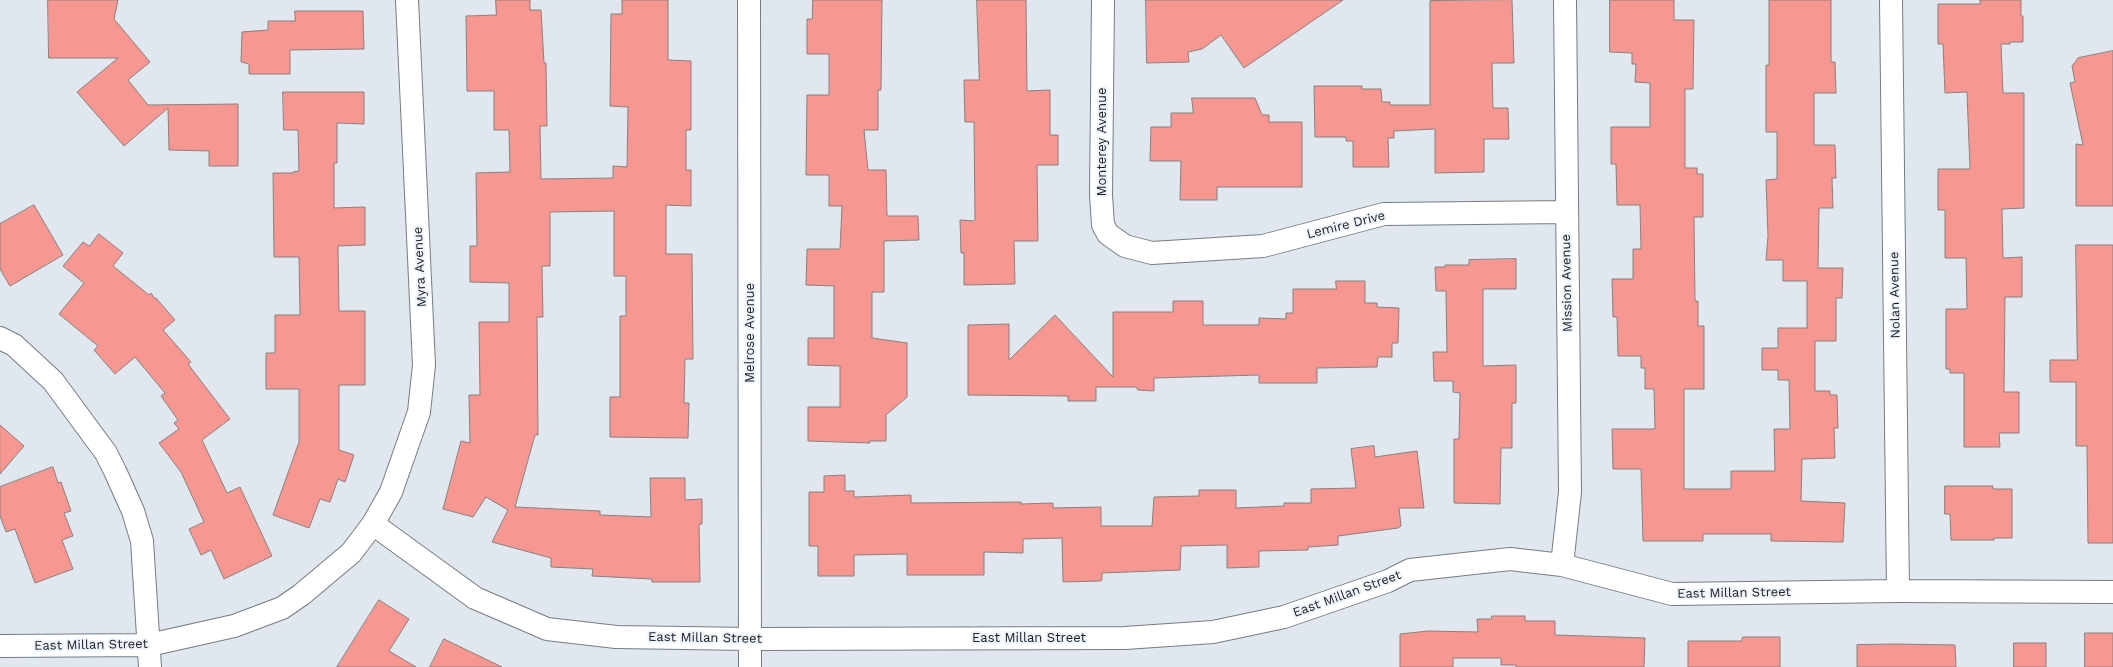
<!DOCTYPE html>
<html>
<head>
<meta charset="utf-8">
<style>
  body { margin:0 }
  canvas { display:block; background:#e0e7ee }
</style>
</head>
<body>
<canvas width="2113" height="667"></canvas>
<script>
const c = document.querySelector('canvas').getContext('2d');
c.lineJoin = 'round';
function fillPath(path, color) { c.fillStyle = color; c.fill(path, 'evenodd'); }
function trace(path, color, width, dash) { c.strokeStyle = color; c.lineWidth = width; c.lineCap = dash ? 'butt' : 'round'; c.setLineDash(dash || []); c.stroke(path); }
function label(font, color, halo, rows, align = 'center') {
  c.font = font + ' "Work Sans",sans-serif'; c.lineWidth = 4; c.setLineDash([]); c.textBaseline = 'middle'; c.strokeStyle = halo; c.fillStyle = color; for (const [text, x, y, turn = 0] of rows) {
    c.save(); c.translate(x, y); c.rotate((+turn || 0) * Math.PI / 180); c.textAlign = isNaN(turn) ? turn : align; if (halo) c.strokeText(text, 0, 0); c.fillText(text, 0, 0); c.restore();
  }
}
const building = new Path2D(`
  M 48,0 L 118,0 L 114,19 L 150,62 L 128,80 L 148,105 L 238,104 L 238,166 L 209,166 L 209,151 L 169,150 L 168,108 L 124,146 L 77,92 L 118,58 L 49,58 Z
  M 496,0 L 530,0 L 530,10 L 541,10 L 544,63 L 546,63 L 547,126 L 540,126 L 541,179 L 613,178 L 613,166 L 627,167 L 628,107 L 610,106 L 611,14 L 622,14 L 622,0 L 668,0 L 668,60 L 691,61 L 691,130 L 686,130 L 686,170 L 691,170 L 691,206 L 666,205 L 666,254 L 692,254 L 693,359 L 685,359 L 684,403 L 689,403 L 688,438 L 610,437 L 610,397 L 620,397 L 620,316 L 626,316 L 626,276 L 614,276 L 614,211 L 550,212 L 550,266 L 542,266 L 543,317 L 537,317 L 538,435 L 535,435 L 515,507 L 600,511 L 600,515 L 651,517 L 650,478 L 685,478 L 685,500 L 702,499 L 702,524 L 699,524 L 700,582 L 652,582 L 652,579 L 592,576 L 593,569 L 551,567 L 551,558 L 492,542 L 508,510 L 486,497 L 473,517 L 443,509 L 461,441 L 470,443 L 469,395 L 480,395 L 479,322 L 509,322 L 509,283 L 470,282 L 470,246 L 477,246 L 476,173 L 510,172 L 509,130 L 494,130 L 494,91 L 467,91 L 466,16 L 496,15 Z
  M 813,0 L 882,0 L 881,90 L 878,90 L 878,130 L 864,130 L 868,170 L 886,170 L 887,216 L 918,216 L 919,240 L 884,241 L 884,292 L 872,292 L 872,338 L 907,343 L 907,397 L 886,415 L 886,441 L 869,441 L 870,443 L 808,441 L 808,407 L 840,407 L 840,366 L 808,365 L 808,338 L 834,338 L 834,286 L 806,285 L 807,249 L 840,249 L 842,206 L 829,206 L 829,175 L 806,175 L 807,95 L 829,95 L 829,54 L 807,54 L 807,19 L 812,19 Z
  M 977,0 L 1026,0 L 1027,91 L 1050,90 L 1050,135 L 1058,135 L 1058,165 L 1037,165 L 1038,241 L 1014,241 L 1015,284 L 964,285 L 964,253 L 961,253 L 960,220 L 974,221 L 975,219 L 974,122 L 965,122 L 964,80 L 979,80 Z
  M 1146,0 L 1343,0 L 1244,68 L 1221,35 L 1202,49 L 1188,52 L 1189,62 L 1147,63 Z
  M 1512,0 L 1514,63 L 1492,63 L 1493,108 L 1508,108 L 1509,139 L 1484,139 L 1484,172 L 1435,173 L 1435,129 L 1394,131 L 1394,138 L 1388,138 L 1389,167 L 1353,167 L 1353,141 L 1346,141 L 1346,137 L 1315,137 L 1314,86 L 1362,86 L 1362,89 L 1381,89 L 1382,102 L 1390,102 L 1390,105 L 1430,105 L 1430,1 Z
  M 1610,0 L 1674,0 L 1674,20 L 1694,20 L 1693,89 L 1685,89 L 1685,168 L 1697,168 L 1697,174 L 1703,174 L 1703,217 L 1694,217 L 1695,301 L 1698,301 L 1698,326 L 1704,326 L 1704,389 L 1684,389 L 1684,489 L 1731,489 L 1731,471 L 1775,471 L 1774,429 L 1790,429 L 1789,380 L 1778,380 L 1778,370 L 1762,370 L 1762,348 L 1778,348 L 1778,328 L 1807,328 L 1807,281 L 1783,281 L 1783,260 L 1766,260 L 1768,236 L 1766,180 L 1777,179 L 1777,132 L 1766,132 L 1766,65 L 1769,65 L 1769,0 L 1831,0 L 1831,62 L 1835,62 L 1836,93 L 1814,93 L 1814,145 L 1835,145 L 1836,178 L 1832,178 L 1833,208 L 1819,208 L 1818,268 L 1843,268 L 1842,298 L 1836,298 L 1836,341 L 1815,341 L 1815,391 L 1830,391 L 1830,395 L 1837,395 L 1838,428 L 1834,428 L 1835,458 L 1802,459 L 1801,501 L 1845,503 L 1843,542 L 1771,541 L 1771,534 L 1703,534 L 1703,541 L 1643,541 L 1641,469 L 1613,469 L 1612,429 L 1655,429 L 1654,389 L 1645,389 L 1645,368 L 1641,368 L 1641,356 L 1618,356 L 1617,317 L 1613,317 L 1612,279 L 1633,279 L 1633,249 L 1641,249 L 1640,205 L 1617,205 L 1616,164 L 1611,164 L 1611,127 L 1650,127 L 1650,83 L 1635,82 L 1636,64 L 1632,64 L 1632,53 L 1610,52 Z
  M 1980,0 L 2021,0 L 2021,16 L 2023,16 L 2023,42 L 2010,42 L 2010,44 L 2001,44 L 2003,93 L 2024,93 L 2024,208 L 2002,209 L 2003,258 L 2022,257 L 2022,297 L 2005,297 L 2004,392 L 2019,392 L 2019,433 L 1999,433 L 2000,447 L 1964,447 L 1964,373 L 1950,373 L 1950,369 L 1946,369 L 1946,309 L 1967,309 L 1966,258 L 1945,258 L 1945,210 L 1938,210 L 1938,169 L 1970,169 L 1967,92 L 1945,93 L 1943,44 L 1938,44 L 1938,4 L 1980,4 Z
  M 295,11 L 363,11 L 364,49 L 290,50 L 290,74 L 249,74 L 249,64 L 241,62 L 242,32 L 268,30 L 268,21 L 295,21 Z
  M 2113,51 L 2113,206 L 2076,206 L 2076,144 L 2083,145 L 2070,83 L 2075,82 L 2072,66 L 2078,58 Z
  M 283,92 L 364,92 L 364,124 L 337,123 L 337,163 L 334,163 L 334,208 L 365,207 L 365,245 L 338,246 L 339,311 L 365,311 L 365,385 L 339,385 L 339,450 L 354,455 L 345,482 L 338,479 L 330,502 L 320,499 L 309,528 L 273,515 L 299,442 L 299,389 L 266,389 L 266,353 L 275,353 L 275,315 L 300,315 L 299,257 L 274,257 L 273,173 L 293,173 L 293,172 L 299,171 L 298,130 L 284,130 Z
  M 1192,98 L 1255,98 L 1262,115 L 1269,115 L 1269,122 L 1302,122 L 1302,187 L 1217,187 L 1217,200 L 1180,200 L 1181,161 L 1150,161 L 1151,127 L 1171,127 L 1171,113 L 1193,113 Z
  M 34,205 L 63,255 L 10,286 L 0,269 L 0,224 Z
  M 99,234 L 123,253 L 113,266 L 149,295 L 151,293 L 155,299 L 156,298 L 175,320 L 163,330 L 191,362 L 188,364 L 230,419 L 202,440 L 227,493 L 240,487 L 272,556 L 224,579 L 211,550 L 201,555 L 189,529 L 204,522 L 181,472 L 159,443 L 179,429 L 174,423 L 178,420 L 161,396 L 165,393 L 135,357 L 115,374 L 94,350 L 98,346 L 59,314 L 84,283 L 63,266 L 83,242 L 89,246 Z
  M 2076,245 L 2113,245 L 2113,543 L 2088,543 L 2087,446 L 2076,446 L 2076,382 L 2050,382 L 2050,360 L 2077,360 Z
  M 1516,259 L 1516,289 L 1483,289 L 1483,366 L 1516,365 L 1516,403 L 1512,403 L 1512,448 L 1501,448 L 1500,504 L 1454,503 L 1454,439 L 1459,439 L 1460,393 L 1453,392 L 1453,381 L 1434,381 L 1433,352 L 1447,352 L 1446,291 L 1436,291 L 1435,267 L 1445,267 L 1445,265 L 1469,265 L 1469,260 Z
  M 1336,281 L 1365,281 L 1365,303 L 1377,303 L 1377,307 L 1399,308 L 1398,343 L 1392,343 L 1392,357 L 1378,357 L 1377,367 L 1317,368 L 1317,383 L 1259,383 L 1259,375 L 1154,378 L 1154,391 L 1138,390 L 1136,387 L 1096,387 L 1096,401 L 1068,401 L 1068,396 L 968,395 L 968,325 L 1009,324 L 1009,360 L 1055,315 L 1113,377 L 1113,312 L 1173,312 L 1173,301 L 1203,301 L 1203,325 L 1259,325 L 1259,318 L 1286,319 L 1286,313 L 1293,313 L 1293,289 L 1336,289 Z
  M 0,425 L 24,446 L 0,474 Z
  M 1374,446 L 1375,457 L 1417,451 L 1424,508 L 1399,508 L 1401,526 L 1398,528 L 1338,536 L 1338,545 L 1308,547 L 1308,550 L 1259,551 L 1259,567 L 1227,568 L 1227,545 L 1181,546 L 1180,570 L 1102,573 L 1102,580 L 1100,581 L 1063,582 L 1062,538 L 1023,539 L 1023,553 L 984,552 L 984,575 L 907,575 L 907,554 L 854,555 L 854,576 L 818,576 L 818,546 L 809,546 L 809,492 L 824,492 L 824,476 L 845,475 L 845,491 L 854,491 L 854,497 L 911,495 L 911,503 L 1021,502 L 1021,504 L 1053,503 L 1053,508 L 1101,507 L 1101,526 L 1152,526 L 1154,497 L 1199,496 L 1199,490 L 1236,490 L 1236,508 L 1284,506 L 1284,503 L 1311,503 L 1311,489 L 1356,488 L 1351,449 Z
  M 53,467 L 58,483 L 61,482 L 71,511 L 64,513 L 73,536 L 62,540 L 73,569 L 35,583 L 15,529 L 6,532 L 0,516 L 0,487 Z
  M 1945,486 L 1993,486 L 1993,489 L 2012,489 L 2012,538 L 1994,538 L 1994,540 L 1951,540 L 1950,514 L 1945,514 Z
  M 379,600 L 409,619 L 389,651 L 416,667 L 337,667 Z
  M 1492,616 L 1525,616 L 1525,621 L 1555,621 L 1555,635 L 1645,638 L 1644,667 L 1516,667 L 1516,665 L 1501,665 L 1501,658 L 1453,658 L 1453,667 L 1400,667 L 1400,634 L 1428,631 L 1478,632 L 1477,619 L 1491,619 Z
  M 2085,633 L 2113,633 L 2113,667 L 2085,667 Z
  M 1743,637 L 1780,637 L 1780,667 L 1688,667 L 1688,641 L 1741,641 Z
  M 444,639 L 502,667 L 430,667 Z
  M 2014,643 L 2046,643 L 2046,667 L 2014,667 Z
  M 1895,644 L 1955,645 L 1956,667 L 1857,667 L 1857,645 Z`);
fillPath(building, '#f69791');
trace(building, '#8a807f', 1);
const minor = new Path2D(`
  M 749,0 L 750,667
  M 1103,0 L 1101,195 L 1103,225 L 1108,234 L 1125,246 L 1152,253 L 1263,246 L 1384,214 L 1566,212
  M 1891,0 L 1898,591
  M 0,338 L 14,345 L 53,381 L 106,453 L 115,471 L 133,511 L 142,541 L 150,667
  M 373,524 L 475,598 L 547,629 L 616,637 L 751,639 L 1125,638 L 1213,632 L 1284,617 L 1388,581 L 1410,570 L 1510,559 L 1562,565 L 1672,594 L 1898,591 L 2113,592
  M 1562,565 L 1570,492 L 1565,0
  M 0,646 L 149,645 L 234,626 L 282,608 L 301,595 L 351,553 L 373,524 L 391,492 L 419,412 L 424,365 L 407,0`);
trace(minor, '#767c82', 24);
trace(minor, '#fff', 22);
label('13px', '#1c1e21', '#edf4fb', [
  ["Monterey Avenue",1102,142,-90],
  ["Lemire Drive",1346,225,-14],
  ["Myra Avenue",420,267,-93],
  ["Mission Avenue",1567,283,-91],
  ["Nolan Avenue",1895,295,-91],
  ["Melrose Avenue",750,333,-90],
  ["East Millan Street",1734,593,-1],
  ["East Millan Street",1347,594,-20],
  ["East Millan Street",705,638,1],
  ["East Millan Street",1029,638],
  ["East Millan Street",91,645,-1]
]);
</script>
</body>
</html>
